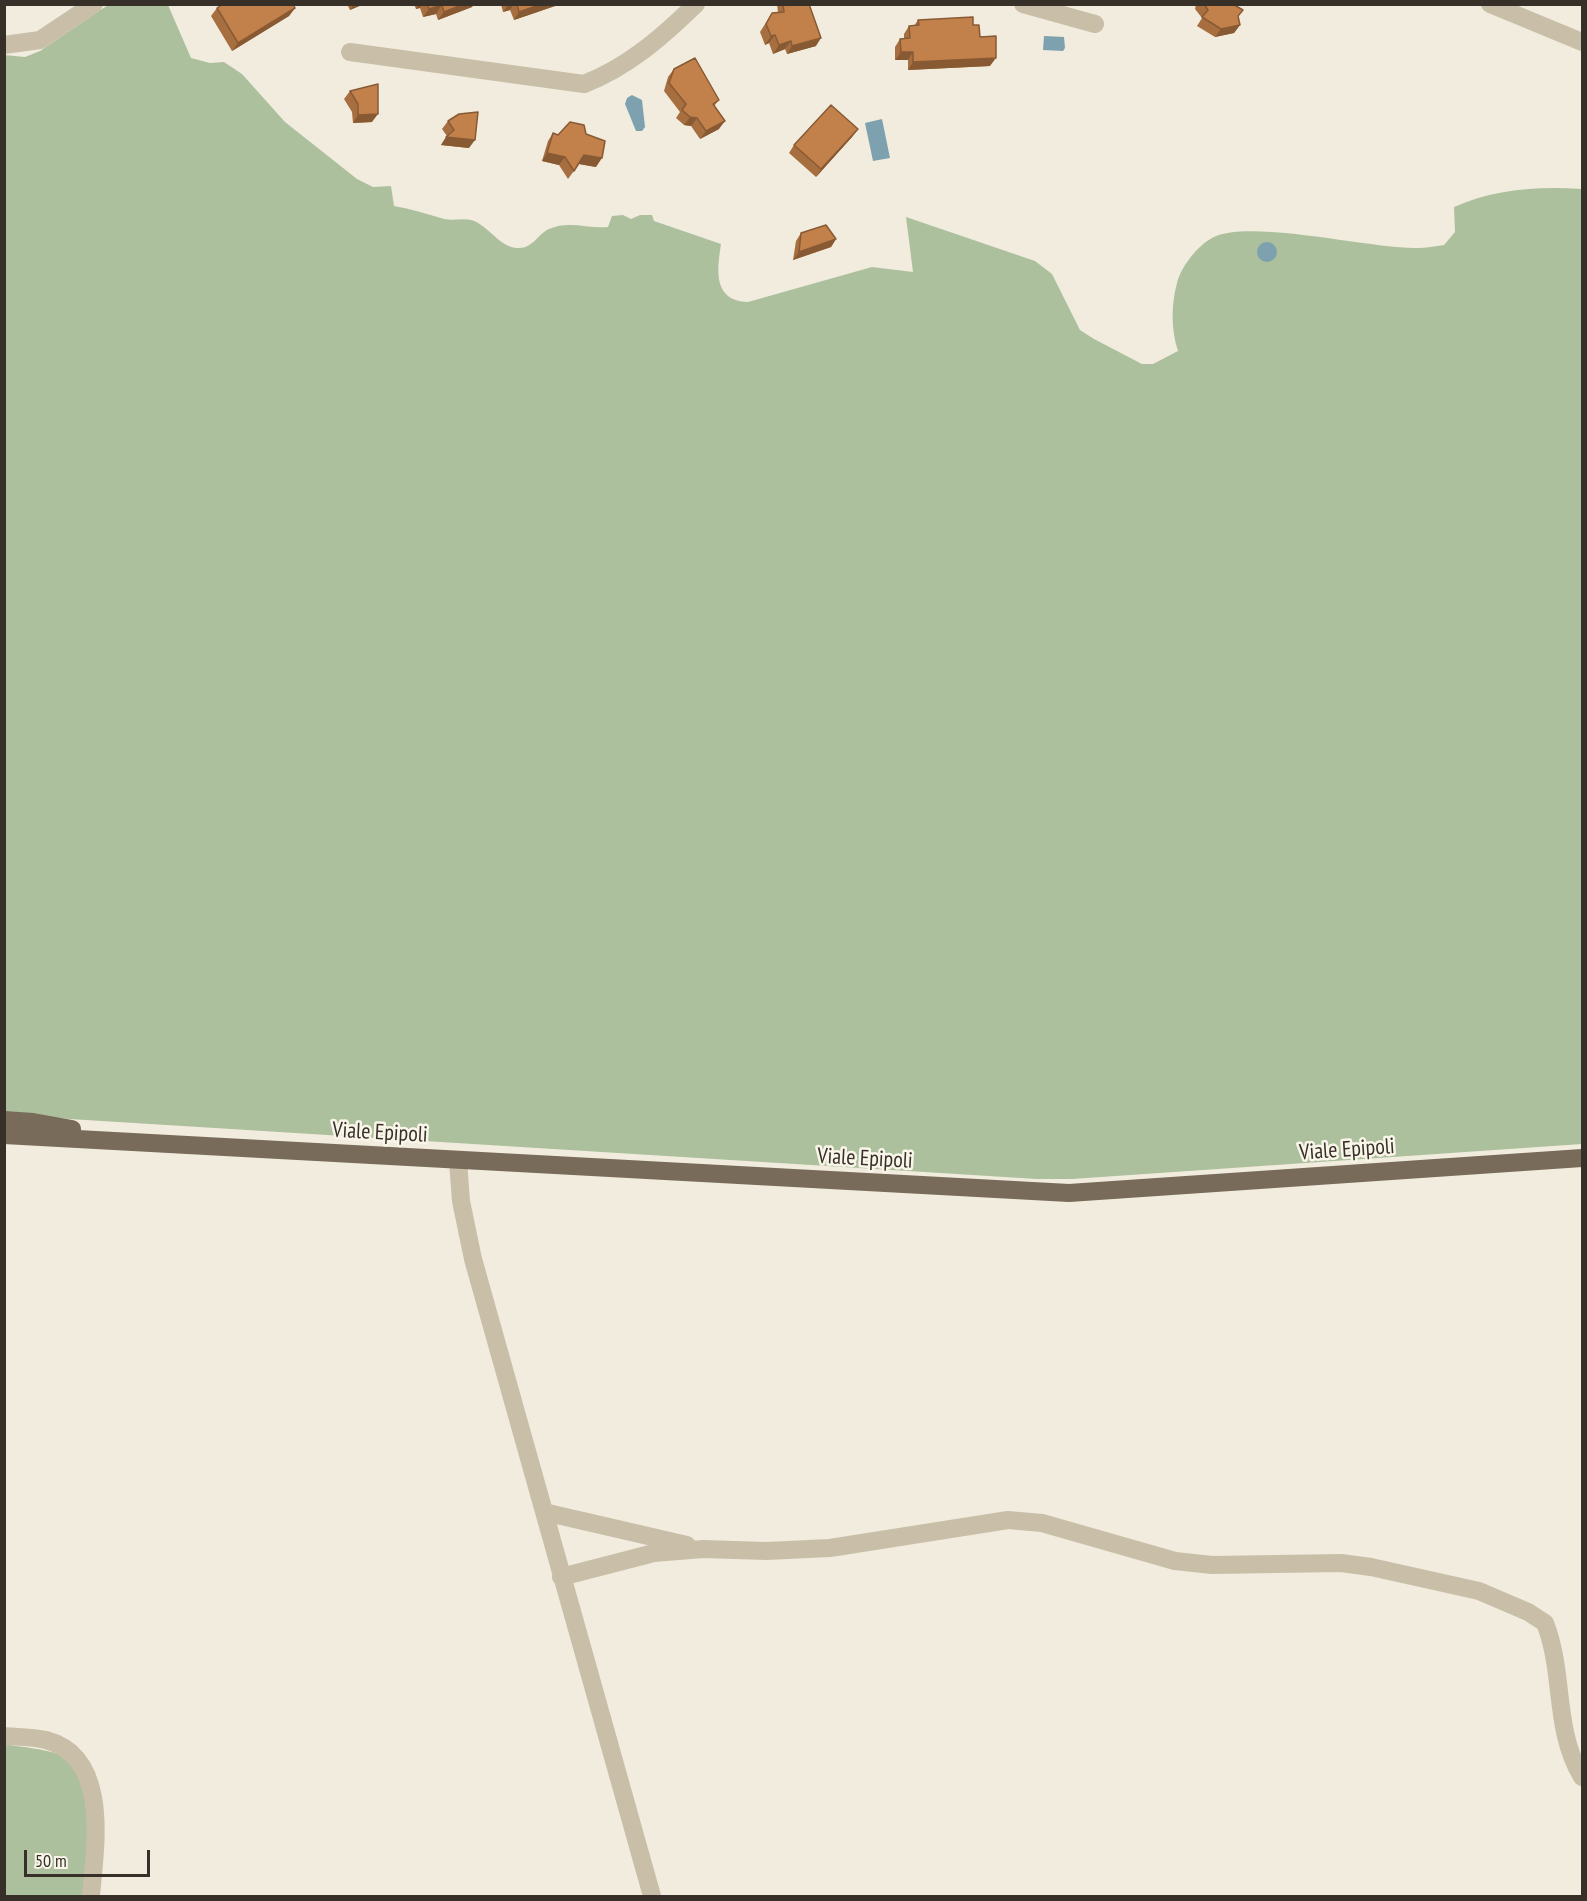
<!DOCTYPE html>
<html>
<head>
<meta charset="utf-8">
<style>
  body { margin:0 }
  #map { position:relative; width:1587px; height:1901px; overflow:hidden; background:#f1ecdd; font-family:"PT Sans Narrow",sans-serif }
  canvas { display:block }
  .frame { position:absolute; inset:0; border:6px solid #373029; pointer-events:none }
  .scale { position:absolute; left:24px; top:1850px; width:126px; height:27px; box-sizing:border-box; border:3px solid #373029; border-top:0; padding-left:8px; font-size:18px; line-height:21px; white-space:nowrap; color:#373029; -webkit-text-stroke:4px #f9f5e9; paint-order:stroke }
</style>
</head>
<body>
<div id="map">
<canvas width="1587" height="1901"></canvas>
<div class="frame"></div>
<div class="scale">50 m</div>
</div>
<script>
const c = document.querySelector('canvas').getContext('2d');
c.lineJoin = 'round';
function fillPath(path, color) { c.fillStyle = color; c.fill(path, 'evenodd'); }
function trace(path, color, width, dash) { c.strokeStyle = color; c.lineWidth = width; c.lineCap = dash ? 'butt' : 'round'; c.setLineDash(dash || []); c.stroke(path); }
function label(font, color, halo, rows, align = 'center') {
  c.font = font + ' "PT Sans Narrow",sans-serif'; c.lineWidth = 5; c.setLineDash([]); c.textBaseline = 'middle'; c.strokeStyle = halo; c.fillStyle = color; for (const [text, x, y, turn = 0] of rows) {
    c.save(); c.translate(x, y); c.rotate((+turn || 0) * Math.PI / 180); c.textAlign = isNaN(turn) ? turn : align; if (halo) c.strokeText(text, 0, 0); c.fillText(text, 0, 0); c.restore();
  }
}
fillPath(new Path2D(`
  M 108,5 L 168,5 L 191,58 L 210,63 L 224,62 L 242,74 L 285,122 L 357,179 L 373,187 L 391,186 L 394,206 C 411,209 427,214 444,219 C 453,221 463,218 471,220 C 489,225 500,249 519,248 C 533,248 538,234 549,229 C 568,220 589,229 608,227 L 612,216 L 623,215 L 631,219 L 640,215 L 652,215 L 654,221 L 721,244 C 717,270 713,301 748,302 L 872,267 L 913,272 L 906,217 L 1035,261 L 1052,274 L 1080,330 L 1094,339 L 1142,364 L 1153,364 L 1178,351 C 1171,330 1171,305 1177,283 C 1181,267 1197,246 1212,238 C 1248,218 1371,249 1417,248 C 1426,248 1435,246 1444,245 L 1455,232 L 1454,207 C 1494,189 1539,186 1582,189 L 1582,1144 L 1072,1179 L 1037,1179 L 5,1115 L 4,55 L 25,57 L 40,51 Z
  M 4,1744 C 19,1747 52,1749 63,1757 C 100,1783 88,1857 87,1896 L 5,1896 Z`), '#adc09d');
fillPath(new Path2D(`
  M 1044,36 L 1064,37 L 1065,48 L 1063,51 L 1043,50 Z
  M 632,95 L 642,100 L 645,127 L 642,131 L 636,131 L 625,104 L 627,98 Z
  M 882,119 L 890,158 L 873,161 L 865,123 Z
  M1257 252a10 10 0 1 1 20 0a10 10 0 1 1-20 0Z`), '#7da1ae');
trace(new Path2D(`
  M 1023,4 L 1095,24
  M 1490,4 L 1582,42
  M 4,45 L 40,40 L 94,4
  M 350,52 L 584,84 C 628,67 662,37 696,4
  M 458,1161 L 461,1201 L 473,1259 L 652,1896
  M 544,1512 L 687,1545
  M 561,1577 L 654,1553 L 703,1549 L 766,1551 L 830,1548 L 1008,1520 L 1042,1523 L 1175,1561 L 1212,1565 L 1341,1563 L 1371,1567 L 1479,1591 L 1528,1612 L 1545,1623 C 1565,1674 1553,1729 1582,1777
  M 4,1736 C 18,1737 33,1737 46,1740 C 111,1757 95,1848 91,1896`), '#c9bfa9', 18);
trace(new Path2D(`
  M 4,1120 L 33,1122 L 72,1129
  M 4,1135 L 1069,1193 L 1582,1158`), '#786b5a', 18);
fillPath(new Path2D(`
  M 347,4 L 364,4 L 350,10 Z
  M 414,4 L 474,4 L 472,7 L 438,20 L 436,14 L 423,17 L 420,8 L 416,9 Z
  M 501,4 L 557,4 L 555,6 L 514,20 L 510,10 L 503,12 Z
  M 777,4 L 809,4 L 816,46 L 787,54 L 785,49 L 773,54 L 769,43 L 765,45 L 760,32 L 772,13 L 778,12 Z
  M 1196,4 L 1237,4 L 1236,6 L 1240,25 L 1234,33 L 1215,37 L 1197,26 L 1202,18 L 1195,9 Z
  M 217,8 L 295,8 L 289,16 L 232,51 L 211,16 Z
  M 918,20 L 973,25 L 980,37 L 990,66 L 908,70 L 908,60 L 895,60 L 895,47 L 900,39 L 904,38 L 904,34 L 909,26 L 914,26 Z
  M 674,69 L 719,100 L 714,106 L 719,129 L 700,139 L 691,126 L 684,125 L 676,118 L 680,112 L 664,91 L 668,77 Z
  M 350,91 L 372,122 L 353,123 L 352,112 L 344,99 Z
  M 448,121 L 469,148 L 441,145 L 447,136 L 442,129 Z
  M 858,129 L 852,137 L 816,177 L 789,153 L 794,145 Z
  M 553,133 L 596,167 L 579,164 L 568,179 L 559,165 L 542,161 L 548,141 Z
  M 801,233 L 836,239 L 831,247 L 793,260 L 796,241 Z`), '#a76f40');
fillPath(new Path2D(`
  M 354,4 L 364,4 L 350,10 Z
  M 419,4 L 422,4 L 420,8 L 416,9 Z
  M 464,4 L 474,4 L 472,7 L 438,20 L 444,12 Z
  M 509,4 L 514,4 L 510,10 L 503,12 Z
  M 542,4 L 557,4 L 555,6 L 514,20 L 519,12 Z
  M 442,5 L 436,14 L 423,17 L 429,9 Z
  M 295,8 L 289,16 L 232,51 L 238,43 Z
  M 1240,25 L 1234,33 L 1215,37 L 1221,29 Z
  M 775,35 L 769,43 L 765,45 L 771,36 Z
  M 821,38 L 816,46 L 787,54 L 792,46 Z
  M 791,41 L 785,49 L 773,54 L 779,45 Z
  M 901,52 L 913,52 L 908,60 L 895,60 Z
  M 996,58 L 990,66 L 908,70 L 913,62 Z
  M 378,114 L 372,122 L 353,123 L 358,115 Z
  M 690,117 L 697,118 L 691,126 L 684,125 Z
  M 725,121 L 719,129 L 700,139 L 706,131 Z
  M 858,129 L 852,137 L 816,177 L 821,169 Z
  M 446,137 L 475,140 L 469,148 L 441,145 Z
  M 547,153 L 565,157 L 559,165 L 542,161 Z
  M 584,155 L 602,158 L 596,167 L 579,164 Z
  M 836,239 L 831,247 L 793,260 L 799,252 Z`), '#885a34');
const building = new Path2D(`
  M 223,4 L 293,4 L 295,8 L 238,43 L 217,8 Z
  M 427,4 L 464,4 L 444,12 L 442,5 L 429,9 Z
  M 517,4 L 542,4 L 519,12 Z
  M 783,4 L 809,4 L 821,38 L 792,46 L 791,41 L 779,45 L 775,35 L 771,36 L 766,24 L 772,13 L 784,12 Z
  M 1204,4 L 1237,4 L 1236,6 L 1243,10 L 1238,16 L 1240,25 L 1221,29 L 1202,17 L 1208,10 Z
  M 973,17 L 973,25 L 979,25 L 980,37 L 996,36 L 996,58 L 913,62 L 913,52 L 901,52 L 900,39 L 910,38 L 909,26 L 919,25 L 918,20 Z
  M 695,58 L 719,100 L 713,104 L 725,121 L 706,131 L 697,118 L 690,117 L 682,110 L 686,104 L 669,83 L 674,69 Z
  M 378,84 L 378,114 L 358,115 L 358,104 L 350,91 Z
  M 831,105 L 858,129 L 821,169 L 794,145 Z
  M 478,112 L 475,140 L 446,137 L 454,130 L 448,121 L 459,114 Z
  M 570,122 L 584,125 L 586,134 L 605,141 L 602,158 L 584,155 L 574,171 L 565,157 L 547,153 L 553,133 L 558,135 Z
  M 826,225 L 836,239 L 799,252 L 801,233 Z`);
fillPath(building, '#c2814b');
trace(building, '#885a34', 1.5);
label('22px', '#373029', '#f9f5e9', [
  ["Viale Epipoli",380,1133,3],
  ["Viale Epipoli",1347,1150,-4],
  ["Viale Epipoli",865,1159,3]
]);
</script>
</body>
</html>
